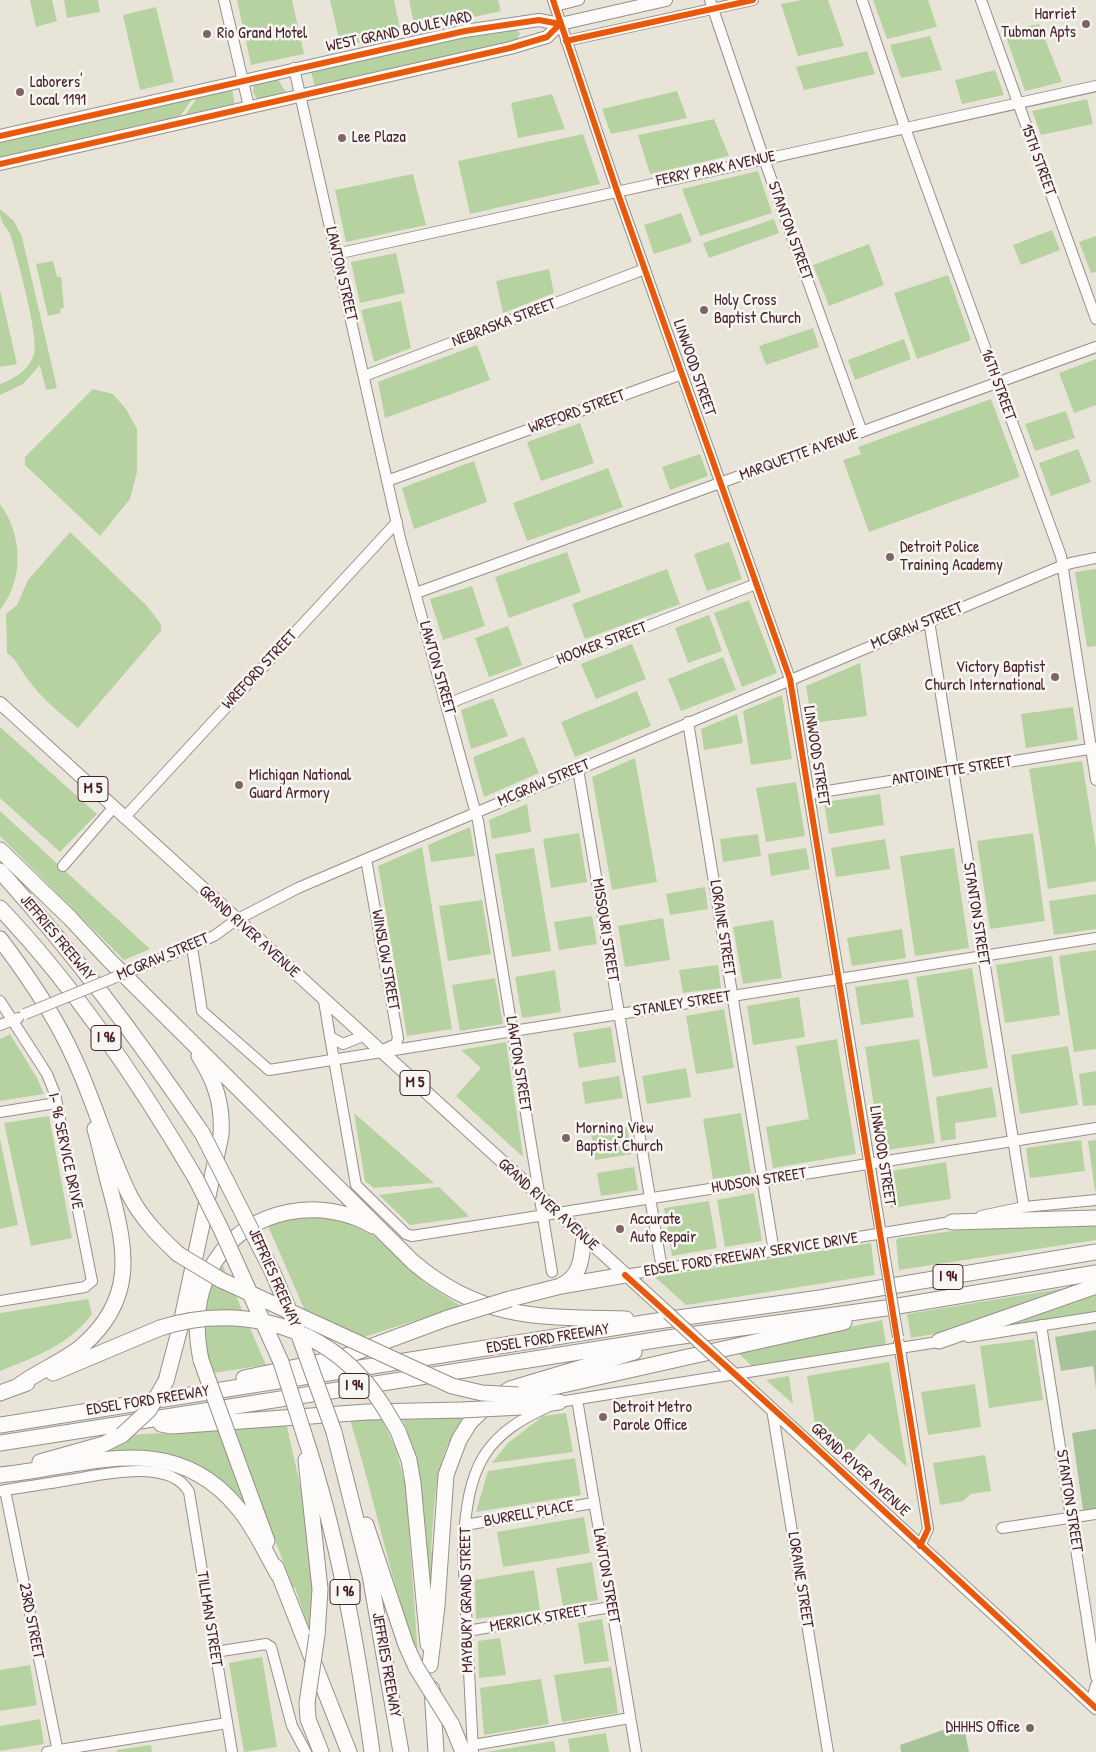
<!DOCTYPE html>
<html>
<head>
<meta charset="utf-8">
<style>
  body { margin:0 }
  canvas { display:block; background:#e8e5d8 }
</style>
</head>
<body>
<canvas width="1096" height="1752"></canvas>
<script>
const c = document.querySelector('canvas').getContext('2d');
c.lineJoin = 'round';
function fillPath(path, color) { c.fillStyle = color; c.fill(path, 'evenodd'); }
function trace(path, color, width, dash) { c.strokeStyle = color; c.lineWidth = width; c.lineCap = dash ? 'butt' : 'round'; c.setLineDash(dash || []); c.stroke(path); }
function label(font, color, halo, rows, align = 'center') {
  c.font = font + ' "Patrick Hand",sans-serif'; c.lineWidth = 5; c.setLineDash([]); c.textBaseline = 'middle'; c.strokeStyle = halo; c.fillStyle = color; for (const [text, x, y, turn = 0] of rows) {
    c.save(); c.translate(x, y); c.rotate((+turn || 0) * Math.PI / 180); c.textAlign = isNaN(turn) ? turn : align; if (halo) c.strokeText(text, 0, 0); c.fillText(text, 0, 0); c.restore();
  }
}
fillPath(new Path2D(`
  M 30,0 L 52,0 L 57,21 L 36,27 Z
  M 64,0 L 98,0 L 100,12 L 67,18 Z
  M 237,0 L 292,0 L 304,54 L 251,65 Z
  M 330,0 L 394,0 L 401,33 L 341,47 Z
  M 409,0 L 498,0 L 501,11 L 415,30 Z
  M 801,0 L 828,0 L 844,46 L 798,56 L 781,4 Z
  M 873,0 L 928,0 L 937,27 L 887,39 Z
  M 156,7 L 174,82 L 140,90 L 123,15 Z
  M 1039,24 L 1062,82 L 1025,91 L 1004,31 Z
  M 514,28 L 520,33 L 517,41 L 315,88 L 311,71 L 451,39 Z
  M 930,36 L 942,70 L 901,78 L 890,45 Z
  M 867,51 L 875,74 L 804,90 L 796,67 Z
  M 995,70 L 1004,95 L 962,104 L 955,80 Z
  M 277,78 L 287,94 L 257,99 L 253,92 L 254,85 L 257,82 Z
  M 232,89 L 235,106 L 183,119 L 198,96 Z
  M 677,91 L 687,118 L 611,134 L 602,109 Z
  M 552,94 L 565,129 L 518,138 L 511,103 Z
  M 194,97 L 178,119 L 0,159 L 0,140 Z
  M 1087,99 L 1093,124 L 1041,135 L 1032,111 Z
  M 714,119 L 729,156 L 650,174 L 638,135 Z
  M 583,134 L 600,184 L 470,214 L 458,161 Z
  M 758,171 L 772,213 L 700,236 L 682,189 Z
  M 413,174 L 426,225 L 346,242 L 335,190 Z
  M 0,209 L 14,221 L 22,237 L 57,388 L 46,390 L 40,365 L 23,384 L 0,395 L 0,384 C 14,379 29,370 34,354 C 39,337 18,261 12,240 C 8,224 0,228 0,209 Z
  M 681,213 L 692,242 L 654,254 L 644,225 Z
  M 774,219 L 779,233 L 709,258 L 703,243 Z
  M 1052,230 L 1060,250 L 1021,265 L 1013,245 Z
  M 1096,236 L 1096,272 L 1091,273 L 1079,242 Z
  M 869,244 L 884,285 L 829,306 L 813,265 Z
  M 396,253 L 405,293 L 360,303 L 351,262 Z
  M 53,261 L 57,277 L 61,277 L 64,308 L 60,309 L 61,313 L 48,316 L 36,264 Z
  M 549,269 L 554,293 L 503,313 L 496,281 Z
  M 948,275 L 971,340 L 917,359 L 894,293 Z
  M 0,290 L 17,364 L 0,367 Z
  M 401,301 L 411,348 L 374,362 L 361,310 Z
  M 813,328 L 819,347 L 766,365 L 759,346 Z
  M 904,339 L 911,359 L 855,380 L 848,360 Z
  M 477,345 L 490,380 L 385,418 L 378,382 Z
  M 1096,359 L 1096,405 L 1074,413 L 1059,373 Z
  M 93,389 L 113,394 L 126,409 L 137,429 L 137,472 L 130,499 L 100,536 L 25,465 L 25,457 Z
  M 991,399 L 1020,477 L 869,532 L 843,460 L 861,454 L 858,447 Z
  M 1066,411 L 1075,438 L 1035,451 L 1025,424 Z
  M 580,423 L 594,463 L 541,481 L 527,442 Z
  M 1078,449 L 1091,482 L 1051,496 L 1039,463 Z
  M 700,454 L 708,476 L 670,490 L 662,467 Z
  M 474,461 L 487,502 L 414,529 L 402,488 Z
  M 608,468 L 623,507 L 527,541 L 513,503 Z
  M 0,504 C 23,535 24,580 0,610 Z
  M 70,532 L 146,605 L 161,624 L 161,631 L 78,728 C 61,714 42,699 29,681 C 21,671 18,661 7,653 L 6,614 L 17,605 L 28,580 Z
  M 729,542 L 742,579 L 707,591 L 694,554 Z
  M 567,552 L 581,592 L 509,618 L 495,577 Z
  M 667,569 L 680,604 L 585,639 L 572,604 Z
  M 1096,569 L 1096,646 L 1087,647 L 1075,572 Z
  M 472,586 L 485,626 L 443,640 L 430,599 Z
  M 749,600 L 777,673 L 742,687 L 714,613 Z
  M 709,615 L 722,651 L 688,663 L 675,628 Z
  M 508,626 L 522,665 L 489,677 L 475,638 Z
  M 632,644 L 646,679 L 596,699 L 581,664 Z
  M 723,657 L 736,690 L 681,711 L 668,679 Z
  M 860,663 L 867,716 L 812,723 L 806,686 Z
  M 637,691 L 651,726 L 575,757 L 561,722 Z
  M 782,695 L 792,759 L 751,765 L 743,711 Z
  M 493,698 L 508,736 L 471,749 L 461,710 Z
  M 1073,707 L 1078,740 L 1026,748 L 1021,714 Z
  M 737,714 L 743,743 L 704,750 L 701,729 Z
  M 0,727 L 97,814 L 60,852 L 0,798 Z
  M 524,737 L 539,773 L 484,797 L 473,757 Z
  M 635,758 L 657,882 L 612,890 L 592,777 Z
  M 1082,761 L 1096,848 L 1096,881 L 1048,889 L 1029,769 Z
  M 796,782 L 805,836 L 766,842 L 756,788 Z
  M 880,794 L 884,825 L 829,834 L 824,802 Z
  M 527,804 L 531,832 L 492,839 L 489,820 Z
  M 0,811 L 150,949 L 124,960 L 0,836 Z
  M 470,827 L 475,856 L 431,862 L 428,845 Z
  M 579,833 L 587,882 L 551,888 L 543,839 Z
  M 1033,833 L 1045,921 L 990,929 L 977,841 Z
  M 758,834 L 761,856 L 723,862 L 720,839 Z
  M 885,839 L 890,869 L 836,877 L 831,848 Z
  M 422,847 L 452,1029 L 407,1036 L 378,866 Z
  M 534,848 L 551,951 L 512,957 L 495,854 Z
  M 806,848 L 810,869 L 771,876 L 768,854 Z
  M 954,848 L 969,948 L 915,956 L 900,856 Z
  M 705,887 L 708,909 L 670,915 L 666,894 Z
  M 1096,894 L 1096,929 L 1054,935 L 1049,901 Z
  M 482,900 L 491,954 L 448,961 L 439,906 Z
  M 592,916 L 597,944 L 559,950 L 554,922 Z
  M 663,918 L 670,960 L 625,967 L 618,926 Z
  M 773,920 L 782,978 L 743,984 L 733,927 Z
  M 902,929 L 906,958 L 852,966 L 847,938 Z
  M 1096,950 L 1096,1049 L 1074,1052 L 1059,956 Z
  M 1052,956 L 1060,1015 L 1005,1023 L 996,965 Z
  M 718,965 L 721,988 L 683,993 L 679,970 Z
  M 972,968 L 988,1068 L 933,1077 L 916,977 Z
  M 555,970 L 561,1012 L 522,1018 L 515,977 Z
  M 495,978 L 503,1024 L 460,1031 L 452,985 Z
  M 908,979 L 914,1017 L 861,1025 L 855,987 Z
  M 799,997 L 805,1037 L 753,1045 L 747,1006 Z
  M 724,1009 L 734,1068 L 696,1074 L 686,1016 Z
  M 611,1027 L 616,1062 L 579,1068 L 573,1033 Z
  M 10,1034 L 37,1078 L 44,1094 L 0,1101 L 0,1039 Z
  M 837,1039 L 856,1154 L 773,1168 L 766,1127 L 809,1119 L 796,1046 Z
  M 919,1039 L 935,1143 L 881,1151 L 865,1047 Z
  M 506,1042 L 523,1155 L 522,1156 L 456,1096 L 481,1068 L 461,1050 Z
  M 1068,1046 L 1078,1105 L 1020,1114 L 1011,1055 Z
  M 686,1068 L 691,1097 L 647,1104 L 642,1076 Z
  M 1096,1071 L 1096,1105 L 1083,1106 L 1079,1074 Z
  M 619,1076 L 623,1098 L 585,1104 L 582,1082 Z
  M 992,1087 L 997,1117 L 955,1123 L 956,1139 L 941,1141 L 936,1097 Z
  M 354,1113 L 434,1183 L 374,1188 L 365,1181 Z
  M 741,1113 L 751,1173 L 713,1179 L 703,1119 Z
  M 49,1116 L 72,1238 L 31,1246 L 4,1123 Z
  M 627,1127 L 632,1154 L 595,1160 L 591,1133 Z
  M 0,1139 L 18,1225 L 0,1229 Z
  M 1081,1140 L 1085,1171 L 1030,1178 L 1026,1148 Z
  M 1096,1140 L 1096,1191 L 1095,1191 L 1088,1141 Z
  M 946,1162 L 951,1199 L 891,1208 L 885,1172 Z
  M 634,1167 L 638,1190 L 601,1196 L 597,1173 Z
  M 439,1187 L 467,1214 L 468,1217 L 410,1225 L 379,1195 Z
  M 754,1193 L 762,1241 L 725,1247 L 717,1200 Z
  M 709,1201 L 717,1248 L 672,1256 L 664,1208 Z
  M 309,1217 L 340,1220 L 375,1236 L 426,1284 L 461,1306 L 361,1338 L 306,1313 L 268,1226 L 282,1221 Z
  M 1096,1223 L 1096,1240 L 899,1270 L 896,1240 L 899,1238 L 984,1227 Z
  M 871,1243 L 875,1275 L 686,1305 L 655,1277 Z
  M 222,1264 L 266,1365 L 212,1373 C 199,1334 201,1300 222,1264 Z
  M 1096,1283 L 957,1330 L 911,1338 L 907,1314 Z
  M 1096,1294 L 1096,1312 L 994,1329 L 1044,1310 Z
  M 88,1299 L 92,1314 C 70,1344 34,1358 0,1371 L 0,1313 Z
  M 882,1320 L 886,1345 L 752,1366 L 736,1351 Z
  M 1034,1339 L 1043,1400 L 989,1408 L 980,1346 Z
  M 889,1362 L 907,1467 L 869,1433 L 850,1455 L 815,1423 L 807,1376 Z
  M 789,1376 L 793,1404 L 766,1380 Z
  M 975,1384 L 981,1427 L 928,1435 L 921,1392 Z
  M 566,1413 L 573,1452 L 492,1463 L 508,1443 L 543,1416 Z
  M 467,1414 C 433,1453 435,1503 431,1552 L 434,1552 L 432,1583 L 428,1582 C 424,1526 425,1468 401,1416 Z
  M 349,1417 L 381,1418 L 396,1449 L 406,1488 L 418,1656 C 390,1579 374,1496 349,1417 Z
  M 286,1422 L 304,1503 L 316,1593 L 310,1633 L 295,1587 L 293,1588 L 233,1428 Z
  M 220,1429 L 249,1505 L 245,1506 C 233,1495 221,1481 207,1472 C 176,1449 135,1448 98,1454 L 131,1435 Z
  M 985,1455 L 991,1491 L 971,1494 L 963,1501 L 940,1505 L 933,1463 Z
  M 575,1458 L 581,1495 L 476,1512 L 488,1471 Z
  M 584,1517 L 590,1553 L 503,1567 L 497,1532 Z
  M 592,1562 L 598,1600 L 563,1606 L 556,1568 Z
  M 534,1570 L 540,1610 L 476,1619 L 475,1580 Z
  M 602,1619 L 609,1661 L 584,1664 L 578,1623 Z
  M 500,1638 L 506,1675 L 479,1678 L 478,1641 Z
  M 262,1657 L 277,1747 L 244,1752 L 229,1663 Z
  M 30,1665 L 37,1705 L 0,1711 L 0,1670 Z
  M 611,1667 L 618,1713 L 562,1722 L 554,1675 Z
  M 541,1679 L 549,1724 L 484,1735 L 480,1688 Z
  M 40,1719 L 44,1744 L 0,1751 L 0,1726 Z
  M 606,1733 L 609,1752 L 570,1752 L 568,1739 Z
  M 554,1741 L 556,1752 L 486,1752 Z
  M 151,1745 L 152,1752 L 117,1752 L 117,1750 Z`), '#b6d2a1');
fillPath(new Path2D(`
  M 1096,1330 L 1096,1389 L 1093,1366 L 1061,1371 L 1055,1337 Z
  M 1096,1429 L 1096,1508 L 1083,1510 L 1072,1433 Z
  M 963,1723 L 969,1752 L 901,1752 L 900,1745 Z`), '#a7c399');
const minor = new Path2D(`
  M 224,0 L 249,107
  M 553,0 L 617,191 L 790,679 L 886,1265
  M 710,0 L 764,159 L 862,432
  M 862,0 L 905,128 L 1061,556 L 1096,780
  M 981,0 L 1096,319
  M 555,6 L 579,0
  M 566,41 L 753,0
  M 294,68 L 400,538 L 478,821 L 552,1272
  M 336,254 L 1096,86
  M 364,376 L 645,269
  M 387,481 L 682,374
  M 416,593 L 1096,347
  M 929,621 L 1024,1207
  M 447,704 L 756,584
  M 688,722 L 774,1252
  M 578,769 L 662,1269
  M 809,794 L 1096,748
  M 124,818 L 397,522
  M 366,859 L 398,1038 L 396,1044 L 385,1049
  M 63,866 L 113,808
  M 192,947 L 202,1011 L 269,1070 L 1096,938
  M 143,966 L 214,936 L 236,920 L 298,888 L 366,859 L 1054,569 L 1071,563 L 1096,558
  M 0,1001 L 47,1074 L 55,1094 L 92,1281 L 85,1287 L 0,1301
  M 324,1001 L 330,1037 L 343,1044 L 363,1036
  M 0,1025 L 18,1018
  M 330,1037 L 356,1185 L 406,1234 L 412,1236 L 1096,1128
  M 0,1112 L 56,1103
  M 981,1216 L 1024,1207 L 1096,1200
  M 625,1275 L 957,1221
  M 1041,1325 L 1096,1677
  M 968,1337 L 1096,1317
  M 899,1343 L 928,1529 L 920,1546
  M 577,1399 L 636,1752
  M 772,1409 L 828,1752
  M 5,1490 L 58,1752
  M 0,1491 C 23,1487 46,1484 69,1480 C 100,1475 170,1457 189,1492 L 232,1752
  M 465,1525 L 593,1503
  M 1002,1528 L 1096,1514
  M 467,1631 L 611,1607
  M 215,1652 L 266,1644 L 271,1647 L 292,1726 L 306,1752
  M 1091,1703 L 1096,1685
  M 473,1745 L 630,1718
  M 47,1752 L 227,1723
  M 473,1752 L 463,1549 C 468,1466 481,1434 559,1402 L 944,1341`);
const major = new Path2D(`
  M 0,136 L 465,31 L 539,20 L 560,24 L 666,0
  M 0,164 L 510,48 L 547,37 L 560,24
  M 0,703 L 668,1313
  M 725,1366 L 1096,1708`);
const highway = new Path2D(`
  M 0,850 L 70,918 L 109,960 L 413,1262 C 482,1321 541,1317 626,1319
  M 0,871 C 74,953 140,1041 202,1133
  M 0,908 C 77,989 140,1083 196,1179
  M 0,939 C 28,976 55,1015 74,1058 C 95,1103 108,1152 130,1196 C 142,1219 160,1237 178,1254
  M 952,1222 L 1096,1218
  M 562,1285 C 582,1275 581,1258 584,1238
  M 510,1299 L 561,1286 L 625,1275
  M 939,1341 L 1096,1286
  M 201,1360 C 194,1326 196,1290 216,1260 C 249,1208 322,1196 373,1226
  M 53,1373 L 160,1328
  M 244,1378 L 343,1357 L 448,1318
  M 166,1381 L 180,1328 L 221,1135 C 223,1104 215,1081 199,1056
  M 18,1386 C 38,1371 63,1362 82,1346 C 135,1300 127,1252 111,1192 C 105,1171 101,1150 95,1129
  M 0,1393 L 27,1383
  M 518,1395 L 844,1322
  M 521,1407 L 559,1402
  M 161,1424 L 172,1426 L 367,1412 L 462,1410
  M 0,1425 L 650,1322 L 820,1298 L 1096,1252
  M 398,1431 L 409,1460 L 413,1483 L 428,1644
  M 334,1432 L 370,1575 L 401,1752
  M 304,1434 C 338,1537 357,1645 372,1752
  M 0,1443 L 668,1338 L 886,1308 L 1096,1273
  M 306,1460 L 320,1589 L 317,1635
  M 40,1462 L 104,1444 L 122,1435
  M 239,1465 L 267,1541
  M 0,1475 C 86,1467 172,1427 238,1508 C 255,1528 266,1554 279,1576
  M 366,1525 L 406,1645 L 416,1667
  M 276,1567 L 349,1752
  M 430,1665 L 437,1606 L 446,1475 L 459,1440 L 470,1422 L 492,1401 L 510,1389 L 634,1352
  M 432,1689 L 436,1752
  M 307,1703 L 308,1719 L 321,1752
  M 452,1725 L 463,1752`);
trace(minor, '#988f8b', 12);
trace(major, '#988f8b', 14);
trace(highway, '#988f8b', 17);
trace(minor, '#fcfbf9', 10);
trace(major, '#fcfbf9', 12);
trace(highway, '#fcfbf9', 15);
const minorBridge = new Path2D(`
  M 25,1014 L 143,966
  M 886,1265 L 898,1337`);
const majorBridge = new Path2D(`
  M 668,1313 L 725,1366`);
const highwayBridge = new Path2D(`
  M 202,1133 L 272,1271 L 295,1324 L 334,1432
  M 196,1179 L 221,1229 L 281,1362 L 304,1434
  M 178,1254 L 221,1280 L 452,1386 L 482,1393 L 518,1395
  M 448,1318 L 510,1299
  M 160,1328 C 231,1305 310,1321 361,1377 C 376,1393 387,1412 398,1431
  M 201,1360 L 239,1465
  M 462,1410 L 521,1407
  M 122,1435 L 149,1410 L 166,1381
  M 416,1667 L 452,1725
  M 307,1703 L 317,1635`);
trace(minorBridge, '#988f8b', 12, []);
trace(majorBridge, '#988f8b', 14, []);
trace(highwayBridge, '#988f8b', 17, []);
trace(minorBridge, '#fcfbf9', 10);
trace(majorBridge, '#fcfbf9', 12);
trace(highwayBridge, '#fcfbf9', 15);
trace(new Path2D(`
  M 553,0 L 617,191 L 790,679 L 928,1529 L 920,1546
  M 566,41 L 753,0
  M 0,136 L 465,31 L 539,20 L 560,24
  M 0,164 L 510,48 L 547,37 L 560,24
  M 625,1275 L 799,1432 L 1096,1708`), '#e8590c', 6);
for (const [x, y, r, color] of [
  [1086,24,5,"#816468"],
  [207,34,5,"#816468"],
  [20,92,5,"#816468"],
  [342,138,5,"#816468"],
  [704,310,5,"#816468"],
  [890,557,5,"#816468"],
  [1055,677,5,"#816468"],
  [239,785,5,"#816468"],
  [566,1138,5,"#816468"],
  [620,1229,5,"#816468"],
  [603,1417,5,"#816468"],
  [1030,1728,5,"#816468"]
]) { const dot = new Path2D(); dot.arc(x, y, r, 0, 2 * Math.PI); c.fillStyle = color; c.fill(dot); trace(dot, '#f6f6f2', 2); }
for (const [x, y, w] of [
  [93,789,30],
  [106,1038,30],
  [415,1083,30],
  [948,1277,30],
  [354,1386,30],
  [345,1592,30]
]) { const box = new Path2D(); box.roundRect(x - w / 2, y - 12.5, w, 25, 4); c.fillStyle = '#f6f6f2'; c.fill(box); trace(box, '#4a1f2b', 1); }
label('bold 15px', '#4a1f2b', null, [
  ["M 5",93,789],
  ["I 96",106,1038],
  ["M 5",415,1083],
  ["I 94",948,1277],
  ["I 94",354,1386],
  ["I 96",345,1592]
]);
label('16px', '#4a1f2b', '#f6f6f2', [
  ["Harriet",1076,15,"right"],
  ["Tubman Apts",1076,33,"right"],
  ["Rio Grand Motel",217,34],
  ["Laborers'",30,83],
  ["Local 1191",30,101],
  ["Lee Plaza",352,138],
  ["Holy Cross",714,301],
  ["Baptist Church",714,319],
  ["Detroit Police",900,548],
  ["Training Academy",900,566],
  ["Victory Baptist",1045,668,"right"],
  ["Church International",1045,686,"right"],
  ["Michigan National",249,776],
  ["Guard Armory",249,794],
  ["Morning View",576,1129],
  ["Baptist Church",576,1147],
  ["Accurate",630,1220],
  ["Auto Repair",630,1238],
  ["Detroit Metro",613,1408],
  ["Parole Office",613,1426],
  ["DHHHS Office",1020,1728,"right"]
], 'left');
label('16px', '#4a1f2b', '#f6f6f2', [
  ["WEST GRAND BOULEVARD",399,32,-12],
  ["15TH STREET",1038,160,70],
  ["FERRY PARK AVENUE",716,169,-12],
  ["STANTON STREET",790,231,70],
  ["LAWTON STREET",341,274,77],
  ["NEBRASKA STREET",504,323,-21],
  ["LINWOOD STREET",694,368,71],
  ["16TH STREET",998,385,70],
  ["WREFORD STREET",577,412,-20],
  ["MARQUETTE AVENUE",799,455,-20],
  ["MCGRAW STREET",917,626,-23],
  ["HOOKER STREET",602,644,-21],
  ["LAWTON STREET",437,668,74],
  ["WREFORD STREET",260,670,-47],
  ["LINWOOD STREET",816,756,81],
  ["ANTOINETTE STREET",952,771,-9],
  ["MCGRAW STREET",544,783,-23],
  ["STANTON STREET",976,914,81],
  ["LORAINE STREET",722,928,81],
  ["MISSOURI STREET",605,930,81],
  ["GRAND RIVER AVENUE",249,932,42],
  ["JEFFRIES FREEWAY",57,938,50],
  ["MCGRAW STREET",163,957,-23],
  ["WINSLOW STREET",385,960,80],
  ["STANLEY STREET",682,1004,-9],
  ["LAWTON STREET",518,1064,81],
  ["I- 96 SERVICE DRIVE",65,1151,78],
  ["LINWOOD STREET",882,1156,81],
  ["HUDSON STREET",759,1181,-9],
  ["GRAND RIVER AVENUE",548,1205,42],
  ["EDSEL FORD FREEWAY SERVICE DRIVE",751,1255,-9],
  ["JEFFRIES FREEWAY",274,1278,66],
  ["EDSEL FORD FREEWAY",548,1339,-9],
  ["EDSEL FORD FREEWAY",148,1401,-9],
  ["GRAND RIVER AVENUE",860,1470,43],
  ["STANTON STREET",1069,1501,81],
  ["BURRELL PLACE",529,1514,-10],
  ["LAWTON STREET",606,1576,80],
  ["LORAINE STREET",800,1580,81],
  ["MAYBURY GRAND STREET",467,1600,-91],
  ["TILLMAN STREET",209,1619,81],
  ["MERRICK STREET",539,1619,-10],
  ["23RD STREET",31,1621,79],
  ["JEFFRIES FREEWAY",386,1665,80]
]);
</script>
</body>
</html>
